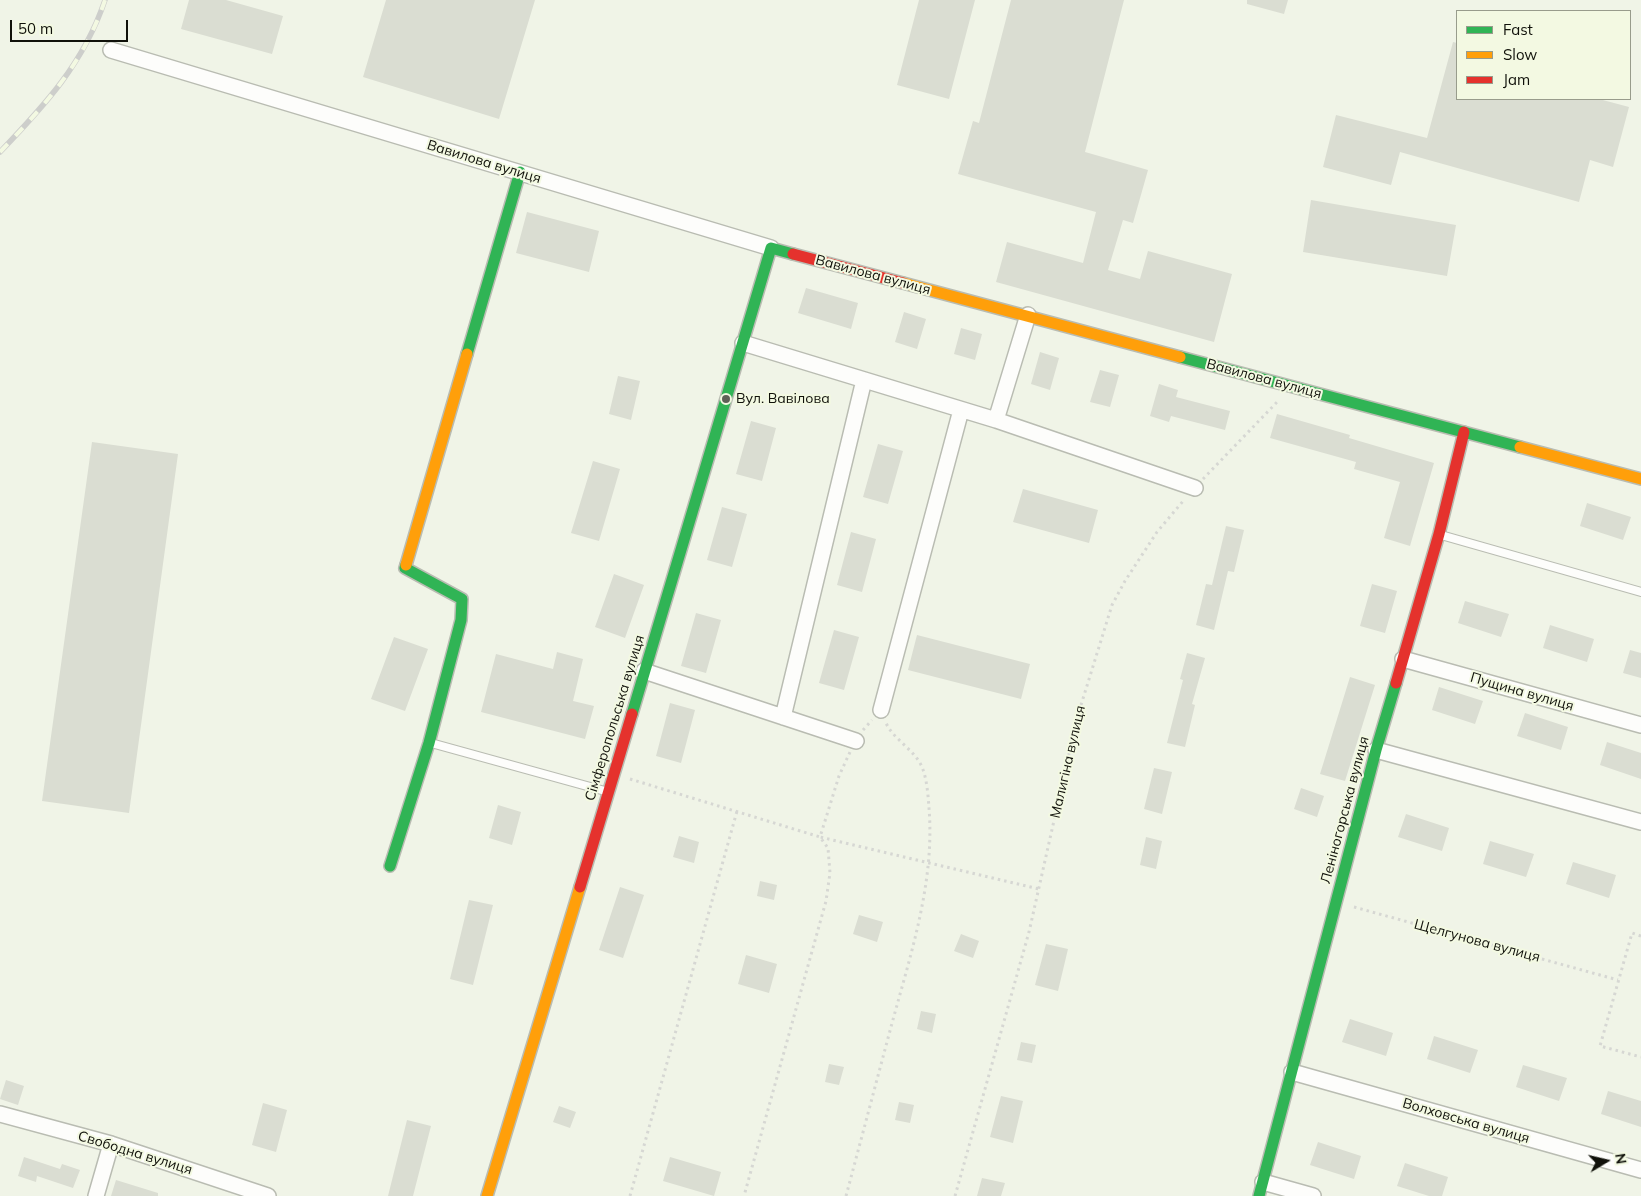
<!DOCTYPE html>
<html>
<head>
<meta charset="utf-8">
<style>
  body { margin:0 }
  #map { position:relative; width:1641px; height:1196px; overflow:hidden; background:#f0f4e7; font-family:Mulish,sans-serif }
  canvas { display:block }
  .legend { position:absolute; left:1456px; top:10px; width:175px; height:90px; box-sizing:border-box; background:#f3f9e2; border:1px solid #989c8c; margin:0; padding:6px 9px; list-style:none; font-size:15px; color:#10110a }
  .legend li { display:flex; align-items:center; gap:10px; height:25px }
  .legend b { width:25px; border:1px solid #989c8c }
  .north { position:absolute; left:1581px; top:1136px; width:50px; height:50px; -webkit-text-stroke:4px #f3f9e2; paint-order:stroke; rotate:81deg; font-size:14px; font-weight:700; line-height:20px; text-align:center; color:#10110a }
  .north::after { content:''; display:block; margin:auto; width:18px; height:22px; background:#10110a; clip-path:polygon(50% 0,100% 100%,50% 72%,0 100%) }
  .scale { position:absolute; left:10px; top:20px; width:118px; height:22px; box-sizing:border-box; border:2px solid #10110a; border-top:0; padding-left:6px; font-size:15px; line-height:18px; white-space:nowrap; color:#10110a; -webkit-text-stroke:4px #f3f9e2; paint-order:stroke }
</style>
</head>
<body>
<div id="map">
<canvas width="1641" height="1196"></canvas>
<ul class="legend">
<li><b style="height:6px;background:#30b455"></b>Fast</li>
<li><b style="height:6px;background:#ff9f0a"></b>Slow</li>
<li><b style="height:6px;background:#e5322d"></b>Jam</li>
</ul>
<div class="north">N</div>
<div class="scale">50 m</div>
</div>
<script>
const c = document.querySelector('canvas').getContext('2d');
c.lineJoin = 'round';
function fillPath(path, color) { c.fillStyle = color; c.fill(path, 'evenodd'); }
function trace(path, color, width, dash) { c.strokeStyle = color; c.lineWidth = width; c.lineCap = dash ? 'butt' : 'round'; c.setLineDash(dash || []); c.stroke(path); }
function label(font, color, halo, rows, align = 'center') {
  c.font = font + ' Mulish,sans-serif'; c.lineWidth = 4; c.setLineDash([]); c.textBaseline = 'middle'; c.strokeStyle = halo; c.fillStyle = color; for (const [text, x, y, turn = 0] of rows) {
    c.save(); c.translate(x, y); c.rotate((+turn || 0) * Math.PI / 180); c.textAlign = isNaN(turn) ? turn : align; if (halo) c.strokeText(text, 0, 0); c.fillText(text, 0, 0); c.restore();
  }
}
fillPath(new Path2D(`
  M 189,0 L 226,0 L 283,16 L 272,54 L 181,29 Z
  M 386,0 L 535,0 L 499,119 L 363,77 Z
  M 919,0 L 975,0 L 949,99 L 897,85 Z
  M 1011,0 L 1124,0 L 1085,152 L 1148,170 L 1133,223 L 1123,220 L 1108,270 L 1140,279 L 1148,251 L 1232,274 L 1214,342 L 996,282 L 1007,242 L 1083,263 L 1096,212 L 958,174 L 973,121 L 979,123 Z
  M 1247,0 L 1288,0 L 1284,14 L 1247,4 Z
  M 1453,42 L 1457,43 L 1457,99 L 1599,99 L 1629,107 L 1613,167 L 1590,160 L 1579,202 L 1400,152 L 1391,185 L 1323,167 L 1336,115 L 1427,138 Z
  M 1311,200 L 1456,225 L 1447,276 L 1303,252 Z
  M 527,212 L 599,231 L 589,272 L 516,253 Z
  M 806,288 L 858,303 L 851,329 L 798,313 Z
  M 904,312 L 926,319 L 917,349 L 895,342 Z
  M 961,328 L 982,334 L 975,360 L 954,354 Z
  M 1040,352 L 1059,358 L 1050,390 L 1031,384 Z
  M 1100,370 L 1119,375 L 1110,407 L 1090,402 Z
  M 618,376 L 640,381 L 631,420 L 609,414 Z
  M 1159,384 L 1178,390 L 1176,397 L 1230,411 L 1225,430 L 1171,416 L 1169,422 L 1150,416 Z
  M 1277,414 L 1350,435 L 1349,438 L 1434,463 L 1410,546 L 1384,538 L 1400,482 L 1354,469 L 1356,462 L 1270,438 Z
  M 751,421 L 776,428 L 762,481 L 736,474 Z
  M 92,442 L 178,454 L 129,813 L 42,801 Z
  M 878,444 L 903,451 L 888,504 L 863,497 Z
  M 593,461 L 620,469 L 599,541 L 571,533 Z
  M 1023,489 L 1098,510 L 1089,543 L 1013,522 Z
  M 1587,503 L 1631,517 L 1623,540 L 1580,526 Z
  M 722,507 L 747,514 L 732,567 L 707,560 Z
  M 1226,526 L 1244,530 L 1234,572 L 1228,571 L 1214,630 L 1196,625 L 1206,584 L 1212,585 Z
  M 851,532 L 876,539 L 862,592 L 837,585 Z
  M 614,574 L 644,585 L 625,638 L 595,627 Z
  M 1372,584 L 1397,591 L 1385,633 L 1360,626 Z
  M 1465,601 L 1509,614 L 1501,637 L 1458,623 Z
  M 696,613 L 721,620 L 706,673 L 681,666 Z
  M 1550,625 L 1594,639 L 1587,662 L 1543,648 Z
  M 834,630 L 859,637 L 844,690 L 819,683 Z
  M 917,635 L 1030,664 L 1021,699 L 908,670 Z
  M 394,637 L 428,649 L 405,711 L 371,699 Z
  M 1630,650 L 1641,653 L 1641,678 L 1623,673 Z
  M 557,652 L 583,659 L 573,701 L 594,706 L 585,739 L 481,712 L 496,654 L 553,669 Z
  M 1187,653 L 1205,658 L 1192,704 L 1195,705 L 1185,747 L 1167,743 L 1183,680 L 1180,679 Z
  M 1350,677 L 1375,685 L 1345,781 L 1320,774 Z
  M 1439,687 L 1483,701 L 1475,724 L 1432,710 Z
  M 670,703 L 695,710 L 681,763 L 656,756 Z
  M 1525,713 L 1568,727 L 1561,750 L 1517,736 Z
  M 1607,742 L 1641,753 L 1641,779 L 1600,765 Z
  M 1154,768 L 1172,772 L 1162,814 L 1144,809 Z
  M 1301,788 L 1324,796 L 1317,817 L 1294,809 Z
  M 498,805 L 521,812 L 512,845 L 489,838 Z
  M 1406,814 L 1449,828 L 1442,851 L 1398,837 Z
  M 679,836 L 699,842 L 694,863 L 673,857 Z
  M 1146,837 L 1162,841 L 1156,869 L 1140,865 Z
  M 1490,841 L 1534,854 L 1526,877 L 1483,864 Z
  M 1573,862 L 1616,875 L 1609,898 L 1566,884 Z
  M 760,881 L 777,885 L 774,900 L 757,896 Z
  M 620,887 L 644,895 L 623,958 L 599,950 Z
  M 469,900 L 493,905 L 473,985 L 450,979 Z
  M 859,915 L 883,922 L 877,942 L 853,934 Z
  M 961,934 L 979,941 L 973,958 L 954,951 Z
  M 1046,944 L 1068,949 L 1058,991 L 1035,985 Z
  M 746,955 L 777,964 L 769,993 L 738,984 Z
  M 921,1011 L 936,1014 L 932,1033 L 917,1029 Z
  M 1350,1019 L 1393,1033 L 1386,1056 L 1342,1042 Z
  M 1434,1036 L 1478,1050 L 1470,1073 L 1427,1059 Z
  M 1021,1042 L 1036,1045 L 1032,1063 L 1017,1060 Z
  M 829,1064 L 844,1067 L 839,1085 L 825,1082 Z
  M 1523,1065 L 1567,1078 L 1559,1101 L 1516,1087 Z
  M 6,1080 L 24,1086 L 18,1105 L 0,1099 Z
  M 1608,1091 L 1641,1101 L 1641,1127 L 1601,1114 Z
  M 1001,1096 L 1023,1101 L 1013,1143 L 990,1137 Z
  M 899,1102 L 914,1105 L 910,1123 L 895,1120 Z
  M 263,1103 L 287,1110 L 276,1152 L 252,1145 Z
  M 559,1106 L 576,1112 L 570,1128 L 553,1122 Z
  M 407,1120 L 431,1126 L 413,1196 L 388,1196 Z
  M 1318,1142 L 1361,1156 L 1354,1179 L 1310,1165 Z
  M 24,1157 L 60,1169 L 62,1164 L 80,1170 L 73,1188 L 37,1176 L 36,1182 L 18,1176 Z
  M 670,1157 L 721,1172 L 714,1196 L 663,1181 Z
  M 1405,1163 L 1448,1177 L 1442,1196 L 1429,1196 L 1397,1186 Z
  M 982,1178 L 1005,1183 L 1001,1196 L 977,1196 Z
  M 116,1180 L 158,1193 L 158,1196 L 111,1196 Z`), '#daddd2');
const lane = new Path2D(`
  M 1441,535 L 1641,592
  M 431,743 L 605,791`);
const street = new Path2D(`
  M 111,50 L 771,248
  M 743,343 L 996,420 L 1028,315
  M 996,420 L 1195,488
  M 1403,659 L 1641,725
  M 644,671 L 856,741
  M 881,710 L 961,410
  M 783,717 L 864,380
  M 1376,750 L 1641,822
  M 1292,1072 L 1641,1170
  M 0,1114 L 111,1144 L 268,1196
  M 1263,1182 L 1313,1196
  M 96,1196 L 111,1144`);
const fast = new Path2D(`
  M 467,354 L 520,172
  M 1180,357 L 1520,447
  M 632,714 L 771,248 L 793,254
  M 390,866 L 429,743 L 461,620 L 462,599 L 405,568 L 406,565
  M 1259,1196 L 1376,750 L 1396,683`);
const slow = new Path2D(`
  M 903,283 L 1180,357
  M 1520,447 L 1641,479
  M 406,565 L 467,354
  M 487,1196 L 580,887`);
const jam = new Path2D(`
  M 793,254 L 903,283
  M 1396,683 L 1439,534 L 1464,432
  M 580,887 L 632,714`);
trace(lane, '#b9bcb2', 10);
trace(street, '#b9bcb2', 18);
trace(fast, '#b9bcb2', 14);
trace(slow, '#b9bcb2', 14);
trace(jam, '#b9bcb2', 14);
trace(new Path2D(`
  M 1203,479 L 1279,400
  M 863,730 L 872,720
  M 850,752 L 839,776 L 820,837 L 1039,889
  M 630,779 L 820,837 L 828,848 L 830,873 L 826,901 L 744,1196
  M 1354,907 L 1618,980
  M 1641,936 L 1632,933 L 1600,1046 L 1641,1057
  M 630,1196 L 737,811
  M 846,1196 C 861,1140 876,1083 891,1027 C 910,956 935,883 929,808 C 928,795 927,779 922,767 C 914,749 894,740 886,723
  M 955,1196 L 1029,932 L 1077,718 L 1112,605 L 1125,581 L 1157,532 L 1184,500`), '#d6d7d3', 3, [2.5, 4]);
trace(lane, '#fdfdfb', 8);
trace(street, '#fdfdfb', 15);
trace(fast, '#30b455', 11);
trace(slow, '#ff9f0a', 11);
trace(jam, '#e5322d', 11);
const rail = new Path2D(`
  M 0,152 C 45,105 84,63 105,0`);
trace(rail, '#cdcecb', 5.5);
trace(rail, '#f3f9e2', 4, [11]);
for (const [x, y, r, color] of [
  [726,399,5,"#5e6057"]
]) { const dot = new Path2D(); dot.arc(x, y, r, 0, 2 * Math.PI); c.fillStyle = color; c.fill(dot); trace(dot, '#f3f9e2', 2); }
label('14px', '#10110a', '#f3f9e2', [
  ["Вавилова вулиця",484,162,17],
  ["Вавилова вулиця",873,275,15],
  ["Вавилова вулиця",1264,379,15],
  ["Пущина вулиця",1522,692,16],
  ["Сімферопольська вулиця",615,718,-73],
  ["Малигіна вулиця",1068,762,-77],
  ["Леніногорська вулиця",1345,810,-75],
  ["Щелгунова вулиця",1477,941,15],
  ["Волховська вулиця",1466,1121,16],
  ["Свободна вулиця",135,1153,17]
]);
label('14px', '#10110a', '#f3f9e2', [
  ["Вул. Вавілова",736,399]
], 'left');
</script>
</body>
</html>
